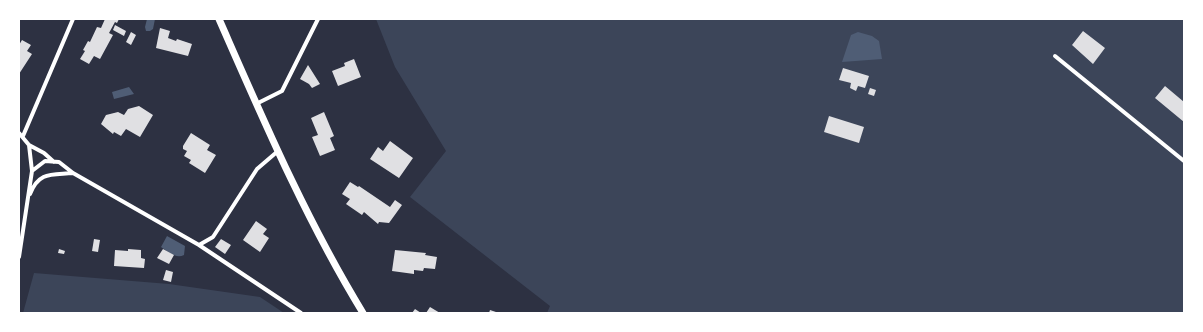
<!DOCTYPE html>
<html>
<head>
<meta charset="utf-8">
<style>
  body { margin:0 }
  #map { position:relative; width:1203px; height:332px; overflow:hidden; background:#2d3142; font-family:Karla,sans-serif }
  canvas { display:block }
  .frame { position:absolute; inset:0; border:20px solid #fff; pointer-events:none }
</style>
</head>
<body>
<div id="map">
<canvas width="1203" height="332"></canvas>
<div class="frame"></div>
</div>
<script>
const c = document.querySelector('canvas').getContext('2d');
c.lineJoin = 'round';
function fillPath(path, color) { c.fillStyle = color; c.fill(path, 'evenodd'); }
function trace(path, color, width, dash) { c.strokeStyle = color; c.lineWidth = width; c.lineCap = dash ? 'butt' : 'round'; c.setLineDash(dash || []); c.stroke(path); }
fillPath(new Path2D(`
  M 376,19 L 1184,19 L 1184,313 L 547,313 L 550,306 L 410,197 L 446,151 L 395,67 Z
  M 34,273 L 169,284 L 260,297 L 284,313 L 23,313 Z`), '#3c4559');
fillPath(new Path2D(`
  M 147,19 L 155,19 L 153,29 L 150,31 L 146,31 L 145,27 Z
  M 858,32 L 872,36 L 879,41 L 882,59 L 842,62 L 851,35 Z
  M 129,87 L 134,94 L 114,99 L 112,92 Z
  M 167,236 L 185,246 L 184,255 C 176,259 168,252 161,247 Z`), '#4f5d75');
fillPath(new Path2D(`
  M 105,19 L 119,19 L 117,23 L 115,22 L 109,33 L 113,35 L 100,59 L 94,56 L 89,64 L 80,59 L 85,51 L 83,50 L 88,41 L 90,42 L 97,27 L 101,28 Z
  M 115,25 L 126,31 L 124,36 L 113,30 Z
  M 160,28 L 170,31 L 168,38 L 176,41 L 177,39 L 192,44 L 188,56 L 156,48 Z
  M 1083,31 L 1105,48 L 1093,64 L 1072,45 Z
  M 131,32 L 136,35 L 131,45 L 126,42 Z
  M 22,40 L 31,45 L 27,51 L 32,54 L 19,74 L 19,45 Z
  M 354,59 L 361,77 L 338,86 L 332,71 L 345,66 L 344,63 Z
  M 308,65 L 320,84 L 312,88 L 309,84 L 300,79 Z
  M 843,68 L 869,76 L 865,88 L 858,86 L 856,91 L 850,88 L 851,83 L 839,80 Z
  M 1165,86 L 1184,102 L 1184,122 L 1155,98 Z
  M 870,88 L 876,90 L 874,96 L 868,94 Z
  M 139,106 L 153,115 L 140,137 L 126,129 L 121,136 L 114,132 L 113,134 L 101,124 L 106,115 L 118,112 L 124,115 L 128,109 Z
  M 324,112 L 334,136 L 330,138 L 335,150 L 320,156 L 312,137 L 318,135 L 311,118 Z
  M 829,116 L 864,127 L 859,143 L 824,132 Z
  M 191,133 L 210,145 L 207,150 L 216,155 L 205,173 L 189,163 L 191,160 L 184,156 L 187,151 L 183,149 L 183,146 Z
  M 390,141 L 413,158 L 399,178 L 370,159 L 378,147 L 383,151 Z
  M 350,182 L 358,187 L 359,186 L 390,207 L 395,200 L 402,205 L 389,223 L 379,222 L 378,224 L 364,212 L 362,215 L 346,204 L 350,199 L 342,194 Z
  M 256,221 L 267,229 L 263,234 L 269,238 L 260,252 L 243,240 Z
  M 94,239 L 100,240 L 98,252 L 92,251 Z
  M 221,239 L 231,245 L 225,254 L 215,247 Z
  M 59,249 L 65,251 L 64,254 L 58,253 Z
  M 128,249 L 141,250 L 141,258 L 145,259 L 144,268 L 114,266 L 115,250 L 128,251 Z
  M 163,249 L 174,255 L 169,264 L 157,258 Z
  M 395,250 L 426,253 L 425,255 L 437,257 L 435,269 L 424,268 L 423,271 L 414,270 L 414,274 L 392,271 Z
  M 166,270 L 173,272 L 171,282 L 163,280 Z
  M 430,307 L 440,313 L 426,313 Z
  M 415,309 L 421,313 L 412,313 Z
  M 490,310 L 499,313 L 489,313 Z`), '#e0e0e3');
trace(new Path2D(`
  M 1055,56 L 1184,161
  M 256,104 L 282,91 L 318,19
  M 19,133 L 29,145 L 32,171
  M 23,136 L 73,19
  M 29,145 L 44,153 L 54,162
  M 30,194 C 39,171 52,175 73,173
  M 199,245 L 213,237 L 257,169 L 278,151
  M 19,257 L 32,171 L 45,161 L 59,162 L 73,173 L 199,245 L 301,313`), '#fff', 4);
trace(new Path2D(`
  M 219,19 C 263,119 306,220 363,313`), '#fff', 7);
</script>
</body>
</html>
